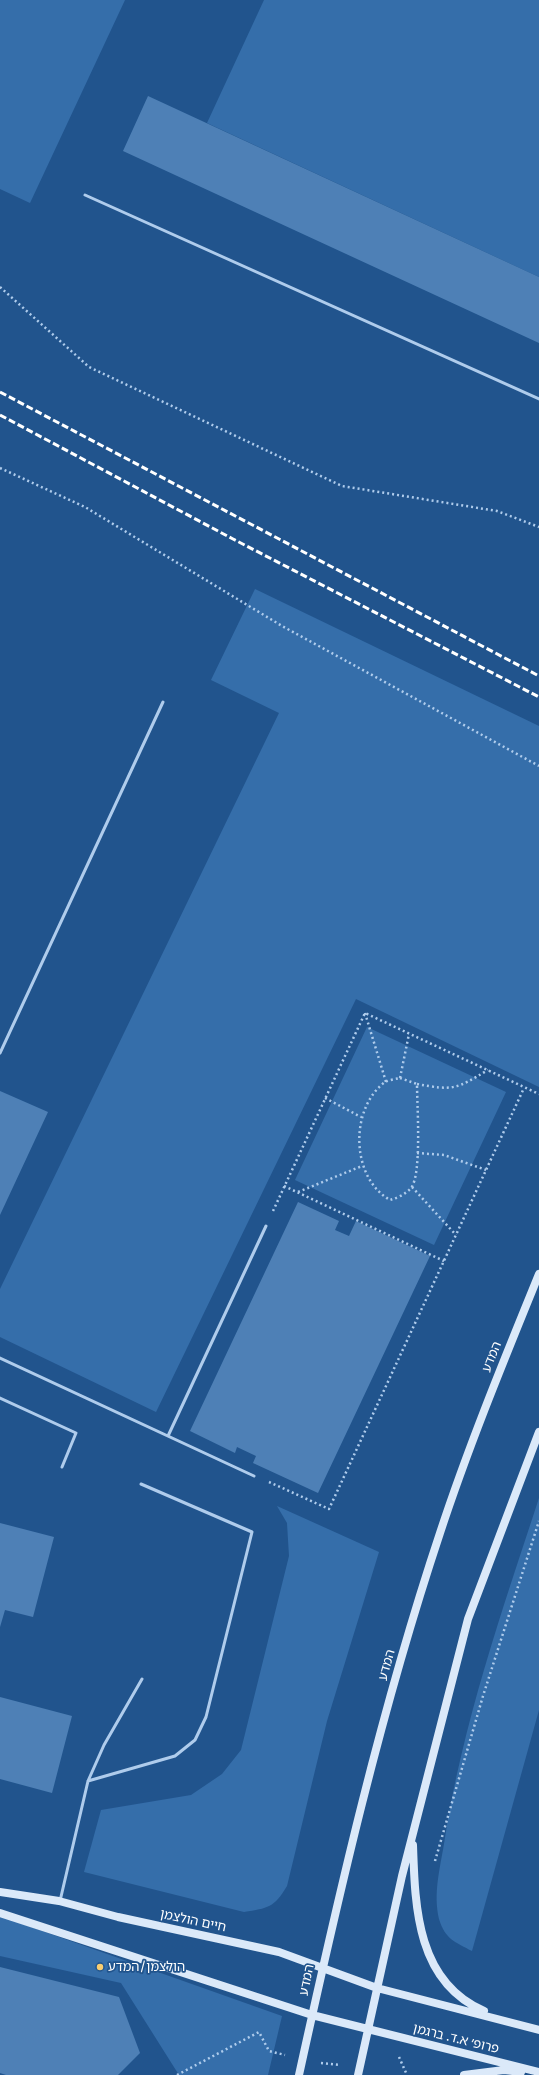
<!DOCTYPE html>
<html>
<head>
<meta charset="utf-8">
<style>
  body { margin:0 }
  canvas { display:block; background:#21548d }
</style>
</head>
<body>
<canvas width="539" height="2075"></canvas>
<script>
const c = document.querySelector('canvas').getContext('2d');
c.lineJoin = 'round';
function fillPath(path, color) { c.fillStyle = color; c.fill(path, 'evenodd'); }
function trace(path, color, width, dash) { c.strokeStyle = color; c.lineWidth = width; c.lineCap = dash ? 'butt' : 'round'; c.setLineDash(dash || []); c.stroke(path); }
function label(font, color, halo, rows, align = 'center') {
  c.font = font + ' "Fira Sans","Noto Sans Hebrew",sans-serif'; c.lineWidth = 3.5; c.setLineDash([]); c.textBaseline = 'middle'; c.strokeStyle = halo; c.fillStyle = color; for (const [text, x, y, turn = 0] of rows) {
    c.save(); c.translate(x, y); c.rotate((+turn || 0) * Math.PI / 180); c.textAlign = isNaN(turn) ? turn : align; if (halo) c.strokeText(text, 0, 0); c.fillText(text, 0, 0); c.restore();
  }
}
fillPath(new Path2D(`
  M 0,0 L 125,0 L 30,203 L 0,189 Z
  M 264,0 L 539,0 L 539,277 L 207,123 Z
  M 255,589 L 539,726 L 539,1087 L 356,999 L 156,1412 L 0,1337 L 0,1289 L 279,713 L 211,680 Z
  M 367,1027 L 506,1092 L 434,1245 L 295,1180 Z
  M 539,1498 L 539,1710 L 472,1951 C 455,1942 445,1939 439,1919 C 433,1894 440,1868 444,1844 C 462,1725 502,1611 539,1498 Z
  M 277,1506 L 379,1552 L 327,1721 L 287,1886 C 274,1908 268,1908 244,1912 L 84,1872 L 101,1810 L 191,1795 L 222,1774 L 241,1750 L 289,1556 L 287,1523 Z
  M 0,1916 L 282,2016 L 268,2075 L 179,2075 L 121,1983 L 0,1956 Z`), '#356eaa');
fillPath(new Path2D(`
  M 148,96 L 539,277 L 539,343 L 123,151 Z
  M 0,1091 L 48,1112 L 0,1215 Z
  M 298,1202 L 339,1221 L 335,1230 L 349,1236 L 356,1221 L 430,1256 L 318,1493 L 253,1463 L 256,1456 L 237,1447 L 235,1453 L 190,1431 Z
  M 0,1523 L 54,1537 L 33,1617 L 5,1610 L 0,1627 Z
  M 0,1697 L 72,1716 L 52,1793 L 0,1779 Z
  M 0,1967 L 119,1997 L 140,2053 L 118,2075 L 6,2075 L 0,2073 Z`), '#4e80b6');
trace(new Path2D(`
  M 0,287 L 89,367 L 342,486 L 497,511 L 539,527
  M 0,468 L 85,507 L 282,626 L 539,766
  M 365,1013 L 386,1082
  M 400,1078 L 417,1084 C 417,1104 422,1175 411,1188 C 406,1194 397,1198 390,1200 C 351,1178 349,1109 385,1082 C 389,1080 395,1079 400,1078 Z
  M 400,1078 L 409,1034
  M 417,1084 C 454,1091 456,1089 488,1070
  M 325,1098 L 361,1117
  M 417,1153 L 444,1155 L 486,1170
  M 284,1186 L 444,1261
  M 412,1187 L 456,1235
  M 298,1192 L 362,1166
  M 273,1211 L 365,1013 L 539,1094
  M 269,1482 L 329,1509 L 524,1088
  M 435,1861 L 483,1696 L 539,1521
  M 399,2057 L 407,2075
  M 321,2063 L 340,2065
  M 177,2075 L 259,2032 L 269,2051 L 285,2055`), '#afccec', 2.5, [2, 3]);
trace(new Path2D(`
  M 85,195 L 539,399
  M 0,1053 L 163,702
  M 0,1358 L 254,1476
  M 0,1398 L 76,1433 L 62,1467
  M 168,1436 L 266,1226
  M 88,1781 L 175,1756 L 195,1740 L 206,1717 L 252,1532 L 141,1484
  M 60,1901 L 88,1781 L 104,1745 L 142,1679`), '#afccec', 3);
trace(new Path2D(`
  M 413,1845 C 415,1908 417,1982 484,2011
  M 0,1892 L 59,1901 L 118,1917 L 279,1952 L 377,1988 L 539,2030
  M 0,1913 L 312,2015 L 539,2072
  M 299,2075 C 339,1893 381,1710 440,1533 C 469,1445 504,1360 539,1274
  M 358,2075 L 402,1876 L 468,1619 L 539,1432
  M 464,2075 L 504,2070 L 521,2072`), '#dbe9f9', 8);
trace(new Path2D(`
  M 0,392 L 539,676
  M 0,415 L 233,539 L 539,697`), '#fff', 3, [7, 3]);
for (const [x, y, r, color] of [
  [100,1967,4,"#f8cd71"]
]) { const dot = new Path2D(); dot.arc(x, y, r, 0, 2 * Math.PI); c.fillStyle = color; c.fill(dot); trace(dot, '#21548d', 1.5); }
label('13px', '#fff', '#21548d', [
  ["המדע",492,1357,-68],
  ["המדע",387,1665,-74],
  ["חיים הולצמן",193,1921,12],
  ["המדע",307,1980,-78],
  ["פרופ׳ א.ד. ברגמן",456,2039,14]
]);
label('13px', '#fff', '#21548d', [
  ["הולצמן/המדע",108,1967]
], 'left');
</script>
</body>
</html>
